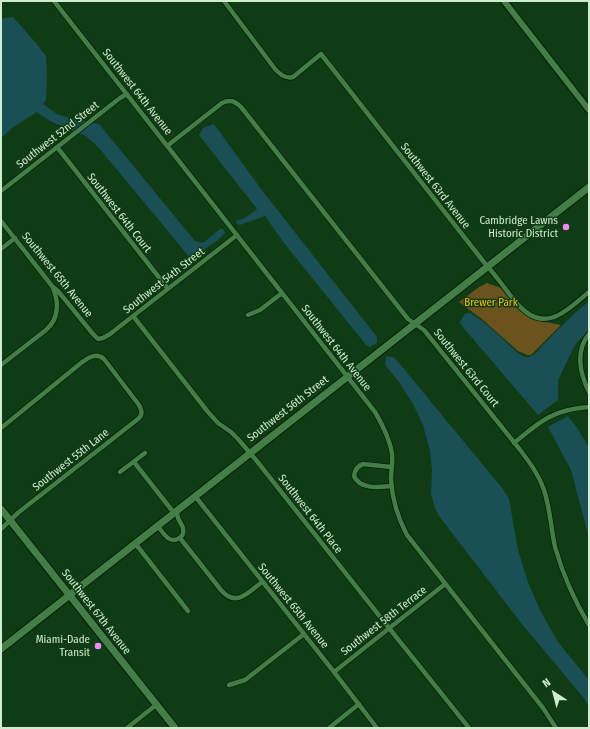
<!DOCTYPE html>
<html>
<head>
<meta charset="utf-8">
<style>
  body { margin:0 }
  #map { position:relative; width:590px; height:729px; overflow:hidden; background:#0f3c14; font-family:"Fira Sans Condensed",sans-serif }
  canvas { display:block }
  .frame { position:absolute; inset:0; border:2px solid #ceecce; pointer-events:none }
  .north { position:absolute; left:534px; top:673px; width:40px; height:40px; -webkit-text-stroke:3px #0f3c14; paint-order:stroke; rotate:324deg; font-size:11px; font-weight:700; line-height:16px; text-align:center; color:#ceecce }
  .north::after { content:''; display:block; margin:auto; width:14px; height:18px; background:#ceecce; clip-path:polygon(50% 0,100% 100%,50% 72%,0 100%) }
</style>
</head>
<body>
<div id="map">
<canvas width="590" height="729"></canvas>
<div class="frame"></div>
<div class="north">N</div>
</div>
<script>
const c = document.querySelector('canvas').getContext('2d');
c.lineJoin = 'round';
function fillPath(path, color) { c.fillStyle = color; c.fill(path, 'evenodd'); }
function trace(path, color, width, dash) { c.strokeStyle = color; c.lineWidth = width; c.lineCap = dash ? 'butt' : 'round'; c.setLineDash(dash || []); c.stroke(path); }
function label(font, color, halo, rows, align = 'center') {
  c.font = font + ' "Fira Sans Condensed",sans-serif'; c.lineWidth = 3; c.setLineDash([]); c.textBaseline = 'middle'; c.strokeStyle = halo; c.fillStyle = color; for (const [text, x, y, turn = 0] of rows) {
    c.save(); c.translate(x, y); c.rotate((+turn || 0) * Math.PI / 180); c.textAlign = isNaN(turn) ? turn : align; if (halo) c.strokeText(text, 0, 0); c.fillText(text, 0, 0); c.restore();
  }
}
fillPath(new Path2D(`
  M 487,283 L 501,288 L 519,309 L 531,319 L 561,325 L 531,355 L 527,355 L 518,351 L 483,320 L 459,302 L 479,287 Z`), '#6a531c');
fillPath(new Path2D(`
  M 13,17 L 36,43 L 46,56 L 47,78 L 46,100 L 43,104 L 57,114 L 69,118 L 99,124 L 195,241 L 203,243 L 220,229 L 223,229 L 225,233 L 218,240 L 191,259 L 99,148 L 86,136 L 50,121 L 37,112 L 12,128 L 1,138 L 1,19 Z
  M 214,124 L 261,189 L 377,337 L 377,343 L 370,347 L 366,345 L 284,243 L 265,216 L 240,225 L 237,224 L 236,221 L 245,218 L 257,209 L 199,135 L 203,128 Z
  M 589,301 L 589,330 L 576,343 L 558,380 L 558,400 L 538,415 L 461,325 L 460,322 L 465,314 L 470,313 C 488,323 502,339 517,352 C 520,355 525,358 528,357 C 534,356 539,350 542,346 C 557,330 572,315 589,301 Z
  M 387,356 L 391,357 L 394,357 L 503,489 L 509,499 L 518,550 L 528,582 L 540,610 L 558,642 L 589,680 L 589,707 L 583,697 L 521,623 L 439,516 L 435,508 L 431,493 L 432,470 L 430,451 L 423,425 L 413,404 L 399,382 L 385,365 L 386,357 Z
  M 568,416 L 578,429 L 589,448 L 589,538 L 571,470 L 548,427 Z`), '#194f55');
const minor = new Path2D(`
  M 54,1 L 375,412 C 382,424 390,440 392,454 C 393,462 391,471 391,479 C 392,499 398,518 407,535 L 543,708 L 556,728
  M 224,1 L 275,69 C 280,74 285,79 293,77 L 321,54 L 483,261 C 489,268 495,275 501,283 C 513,299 529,326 554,317 C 566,313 579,300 589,292
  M 167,146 L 222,103 C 230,99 235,101 241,107 L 408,319 L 424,330 L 521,451 C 530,463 539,475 544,490 C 550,508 551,528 555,547 C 563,575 574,600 589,625
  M 57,147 L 168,289
  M 1,191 L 120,98 L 127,94
  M 1,221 L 52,286 L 58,291 L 93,334 L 98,339 L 103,338 L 110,334 L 237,235
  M 1,249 L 15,238
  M 248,315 L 260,310 L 282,293
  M 133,316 L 208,412 L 218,423 L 231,432 L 238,439 L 256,460 L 389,628 L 469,728
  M 589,334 C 575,351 580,374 589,392
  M 1,365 L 46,330 C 59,319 59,302 53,288
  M 1,428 L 81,363 C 88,358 96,352 104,359 L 139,405 C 142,411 143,414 138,419 L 19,512 L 1,529
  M 514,443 C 540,421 554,409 589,407
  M 134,462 L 174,513
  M 391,467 L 363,464 C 357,466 355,470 354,476 C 360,490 379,487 392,486
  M 120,472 L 145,453
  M 195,496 L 334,672 L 377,728
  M 157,525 C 160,529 164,535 168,538 C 175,543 185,537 183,529 C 183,525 180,523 179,520 C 177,517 177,514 177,510
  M 180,538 L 221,590 C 236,608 249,592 262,582
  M 135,543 L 188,611
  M 334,672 L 445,584
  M 229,685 L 245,680 L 304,634
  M 127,728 L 156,705
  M 329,728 L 359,704`);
const tertiary = new Path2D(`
  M 504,1 L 589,110`);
const secondary = new Path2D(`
  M 1,509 L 175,728
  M 1,649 L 589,187`);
trace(minor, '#022005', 6);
trace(tertiary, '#022005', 8);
trace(secondary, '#022005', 9);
trace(minor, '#447d47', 4.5);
trace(tertiary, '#447d47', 6);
trace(secondary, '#447d47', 7);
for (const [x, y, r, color] of [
  [566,227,4,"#f08bf6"],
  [98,646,4,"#f08bf6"]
]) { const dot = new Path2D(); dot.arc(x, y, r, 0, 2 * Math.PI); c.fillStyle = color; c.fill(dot); trace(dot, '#0f3c14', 1.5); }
label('11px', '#ceecce', '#0f3c14', [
  ["Southwest 64th Avenue",137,92,52],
  ["Southwest 52nd Street",58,135,-38],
  ["Southwest 63rd Avenue",435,186,52],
  ["Southwest 64th Court",119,213,52],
  ["Southwest 65th Avenue",57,275,51],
  ["Southwest 54th Street",164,281,-38],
  ["Southwest 64th Avenue",336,348,52],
  ["Southwest 63rd Court",466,368,51],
  ["Southwest 56th Street",288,409,-38],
  ["Southwest 55th Lane",71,460,-38],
  ["Southwest 64th Place",310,514,52],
  ["Southwest 65th Avenue",293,606,51],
  ["Southwest 67th Avenue",96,612,52],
  ["Southwest 58th Terrace",384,621,-38]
]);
label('11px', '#ceecce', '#0f3c14', [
  ["Cambridge Lawns",558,221],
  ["Historic District",558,234],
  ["Miami-Dade",90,640],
  ["Transit",90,653]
], 'right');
label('11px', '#fcbf0b', '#0f3c14', [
  ["Brewer Park",491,303]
]);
</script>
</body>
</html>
